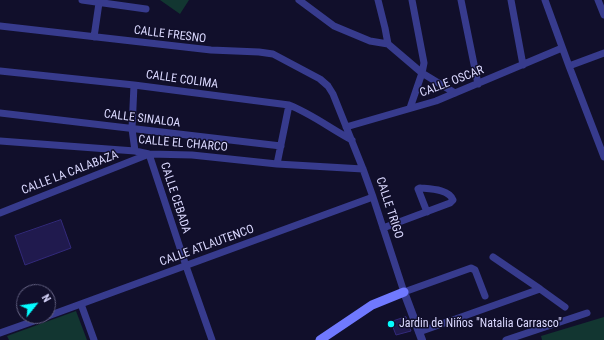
<!DOCTYPE html>
<html>
<head>
<meta charset="utf-8">
<style>
  body { margin:0 }
  #map { position:relative; width:604px; height:340px; overflow:hidden; background:#110f2b; font-family:"Roboto Condensed",sans-serif }
  canvas { display:block }
  .north { position:absolute; left:16px; top:284px; width:40px; height:40px; box-sizing:border-box; background:#110f2b; border:1px solid #626080; border-radius:50%; rotate:60deg; font-size:11px; font-weight:700; line-height:16px; text-align:center; color:#dbd9ff }
  .north::after { content:''; display:block; margin:auto; width:14px; height:18px; background:#05fcff; clip-path:polygon(50% 0,100% 100%,50% 72%,0 100%) }
</style>
</head>
<body>
<div id="map">
<canvas width="604" height="340"></canvas>
<div class="north">N</div>
</div>
<script>
const c = document.querySelector('canvas').getContext('2d');
c.lineJoin = 'round';
function fillPath(path, color) { c.fillStyle = color; c.fill(path, 'evenodd'); }
function trace(path, color, width, dash) { c.strokeStyle = color; c.lineWidth = width; c.lineCap = dash ? 'butt' : 'round'; c.setLineDash(dash || []); c.stroke(path); }
function label(font, color, halo, rows, align = 'center') {
  c.font = font + ' "Roboto Condensed",sans-serif'; c.lineWidth = 3; c.setLineDash([]); c.textBaseline = 'middle'; c.strokeStyle = halo; c.fillStyle = color; for (const [text, x, y, turn = 0] of rows) {
    c.save(); c.translate(x, y); c.rotate((+turn || 0) * Math.PI / 180); c.textAlign = isNaN(turn) ? turn : align; if (halo) c.strokeText(text, 0, 0); c.fillText(text, 0, 0); c.restore();
  }
}
fillPath(new Path2D(`
  M 160,0 L 189,0 L 180,14 Z
  M 76,311 L 87,340 L 9,340 L 7,336 Z
  M 604,317 L 604,340 L 542,340 L 541,336 Z`), '#123631');
const building = new Path2D(`
  M 61,220 L 71,248 L 25,265 L 15,236 Z
  M 406,317 L 411,331 L 396,335 L 391,322 Z`);
fillPath(building, '#201a4e');
trace(building, '#332a7b', 1);
trace(new Path2D(`
  M 82,0 L 146,9
  M 299,0 L 334,26 L 370,41 L 388,44 L 422,73 L 455,93
  M 378,0 L 385,28 L 388,44
  M 461,0 L 478,84
  M 511,0 L 523,65
  M 545,0 L 569,66 L 604,157
  M 598,0 L 604,15
  M 0,26 L 211,50 L 259,52 L 273,54 L 320,79 L 328,86 L 333,94 L 363,169 L 373,197 L 404,292 L 471,268 L 475,270 L 485,296
  M 94,37 L 99,3
  M 569,66 L 604,53
  M 0,71 L 134,85 L 289,105 C 312,114 331,129 352,140
  M 134,85 L 132,129 L 135,151
  M 410,108 L 422,73 L 424,63 L 412,0
  M 0,113 L 281,146
  M 346,127 L 436,101 L 562,48
  M 0,141 L 135,151 L 149,154 L 192,155 L 277,164 L 363,169
  M 277,164 L 289,105
  M 0,213 L 149,154 L 186,266 L 212,340
  M 383,228 L 450,203 L 453,200 C 449,189 430,189 420,188 L 418,189 L 427,212
  M 493,257 L 540,289 L 565,307
  M 81,304 L 94,340
  M 48,316 L 373,197
  M 419,332 L 540,289
  M 0,333 L 48,316
  M 506,340 L 587,313`), '#373b8d', 7);
trace(new Path2D(`
  M 404,292 L 422,340`), '#373b8d', 8);
trace(new Path2D(`
  M 320,340 L 372,305 L 404,292`), '#7079ff', 9);
for (const [x, y, r, color] of [
  [391,324,4,"#05fcff"]
]) { const dot = new Path2D(); dot.arc(x, y, r, 0, 2 * Math.PI); c.fillStyle = color; c.fill(dot); trace(dot, '#110f2b', 1.5); }
label('12px', '#dbd9ff', '#110f2b', [
  ["CALLE FRESNO",170,35,7],
  ["CALLE COLIMA",182,80,8],
  ["CALLE OSCAR",452,82,-21],
  ["CALLE SINALOA",142,119,7],
  ["CALLE EL CHARCO",183,144,5],
  ["CALLE LA CALABAZA",70,173,-21],
  ["CALLE CEBADA",175,198,72],
  ["CALLE TRIGO",389,208,72],
  ["CALLE ATLAUTENCO",207,246,-20]
]);
label('12px', '#dbd9ff', '#110f2b', [
  ["Jardin de Niños \"Natalia Carrasco\"",399,324]
], 'left');
</script>
</body>
</html>
